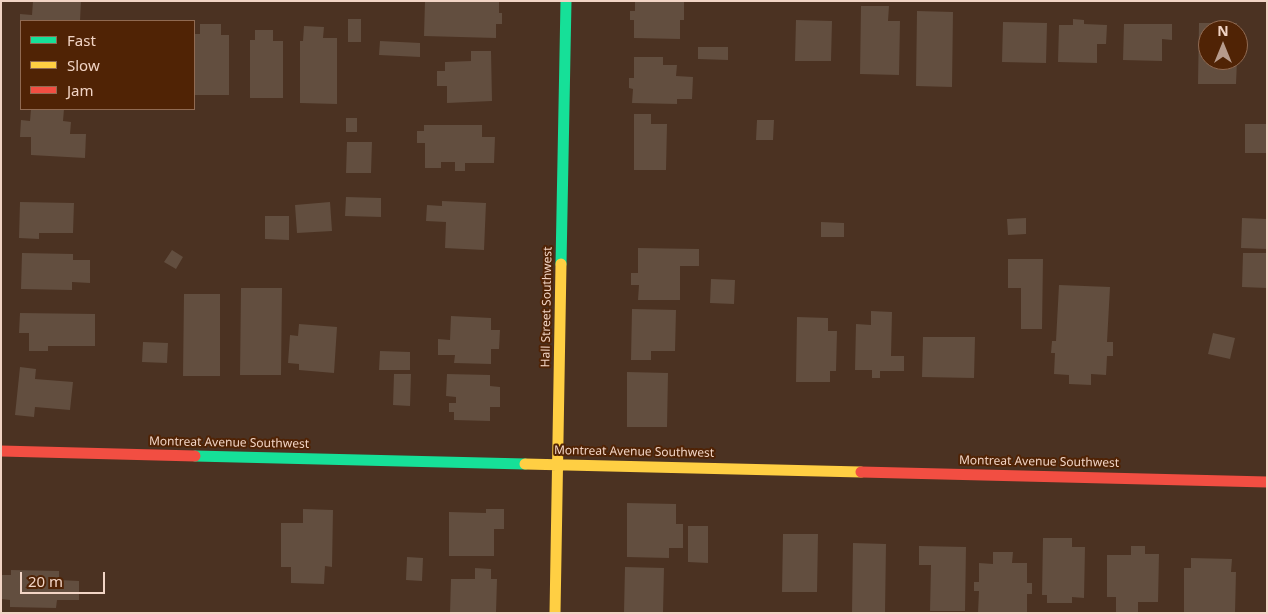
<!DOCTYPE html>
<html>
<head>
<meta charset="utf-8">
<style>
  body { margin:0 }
  #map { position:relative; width:1268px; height:614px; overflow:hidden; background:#4b3222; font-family:"Noto Sans",sans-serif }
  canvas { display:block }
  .frame { position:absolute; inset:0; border:2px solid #f1d4c5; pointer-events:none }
  .legend { position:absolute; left:20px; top:20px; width:175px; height:90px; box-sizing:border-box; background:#502305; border:1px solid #906a52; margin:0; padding:6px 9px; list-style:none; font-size:15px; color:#f1d4c5 }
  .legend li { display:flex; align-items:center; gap:10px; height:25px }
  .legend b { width:25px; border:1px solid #906a52 }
  .north { position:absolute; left:1198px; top:20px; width:50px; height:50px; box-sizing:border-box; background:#502305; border:1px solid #906a52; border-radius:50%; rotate:0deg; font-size:14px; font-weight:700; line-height:20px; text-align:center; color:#f1d4c5 }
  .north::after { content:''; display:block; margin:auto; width:18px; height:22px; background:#b79b8c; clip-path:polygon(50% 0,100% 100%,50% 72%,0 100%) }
  .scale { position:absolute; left:20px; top:572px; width:85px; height:22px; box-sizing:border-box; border:2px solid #f1d4c5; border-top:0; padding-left:6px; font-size:15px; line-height:18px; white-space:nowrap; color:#f1d4c5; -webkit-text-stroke:4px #502305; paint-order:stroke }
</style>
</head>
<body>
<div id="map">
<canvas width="1268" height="614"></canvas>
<div class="frame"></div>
<ul class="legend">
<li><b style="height:6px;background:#16e098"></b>Fast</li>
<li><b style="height:6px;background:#ffcf43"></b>Slow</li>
<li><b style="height:6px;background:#f24e42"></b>Jam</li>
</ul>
<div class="north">N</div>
<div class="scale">20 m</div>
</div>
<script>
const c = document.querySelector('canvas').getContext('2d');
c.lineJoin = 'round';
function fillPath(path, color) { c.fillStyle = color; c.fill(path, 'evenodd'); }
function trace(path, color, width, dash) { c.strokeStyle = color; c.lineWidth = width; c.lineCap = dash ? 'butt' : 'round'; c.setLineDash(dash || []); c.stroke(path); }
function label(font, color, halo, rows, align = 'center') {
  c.font = font + ' "Noto Sans",sans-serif'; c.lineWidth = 4; c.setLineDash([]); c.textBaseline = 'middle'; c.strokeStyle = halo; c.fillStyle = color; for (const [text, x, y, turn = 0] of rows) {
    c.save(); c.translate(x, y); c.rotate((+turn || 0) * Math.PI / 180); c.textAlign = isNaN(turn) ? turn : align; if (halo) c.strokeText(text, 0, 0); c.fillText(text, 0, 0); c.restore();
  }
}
fillPath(new Path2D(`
  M 33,1 L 81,1 L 80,21 L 20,21 L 20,14 L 32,15 Z
  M 425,1 L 499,1 L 499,13 L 502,13 L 502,24 L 496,24 L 496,38 L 424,36 Z
  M 635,1 L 684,2 L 684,20 L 680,20 L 680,39 L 634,38 L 634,20 L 630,20 L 630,11 L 635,11 Z
  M 861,6 L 889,6 L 888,21 L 900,21 L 899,75 L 860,74 Z
  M 917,11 L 953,12 L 952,87 L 916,86 Z
  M 348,19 L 361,19 L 361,42 L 348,42 Z
  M 1073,19 L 1084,20 L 1084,24 L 1107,25 L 1106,44 L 1097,44 L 1097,63 L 1058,62 L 1059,25 L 1073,25 Z
  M 796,20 L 832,21 L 831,61 L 795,61 Z
  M 1003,22 L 1047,23 L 1046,63 L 1002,62 Z
  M 1199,23 L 1237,23 L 1237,30 L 1208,30 L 1208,60 L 1237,60 L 1236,84 L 1198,84 Z
  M 200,24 L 221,24 L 221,35 L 229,35 L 229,95 L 194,95 L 194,34 L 200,34 Z
  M 1124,24 L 1172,24 L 1172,40 L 1162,39 L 1162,61 L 1123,60 Z
  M 304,26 L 324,27 L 323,38 L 337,38 L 337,104 L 300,103 L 300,41 L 303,41 Z
  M 255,30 L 273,30 L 273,41 L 283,41 L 283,98 L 250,98 L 250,40 L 255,40 Z
  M 380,41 L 420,43 L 420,57 L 379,55 Z
  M 698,47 L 728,47 L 728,60 L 698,59 Z
  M 471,51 L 491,51 L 492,101 L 447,103 L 447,86 L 437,86 L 437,71 L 445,71 L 445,62 L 471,61 Z
  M 634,57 L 663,57 L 663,65 L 677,65 L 676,76 L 693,77 L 692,99 L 677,99 L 677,104 L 632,103 L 633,89 L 629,88 L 629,78 L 634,78 Z
  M 31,109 L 64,109 L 63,121 L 71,122 L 70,134 L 86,134 L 85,158 L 31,155 L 31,137 L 20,137 L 21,120 L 30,121 Z
  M 634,114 L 651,114 L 651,124 L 667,124 L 666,170 L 634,170 Z
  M 346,118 L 357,118 L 357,132 L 346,132 Z
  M 757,120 L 774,120 L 773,140 L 756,140 Z
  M 1245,124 L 1267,124 L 1267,153 L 1245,153 Z
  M 424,125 L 482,125 L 482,137 L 495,137 L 494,163 L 465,163 L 465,171 L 455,171 L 455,162 L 441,162 L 441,168 L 425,168 L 425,143 L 417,143 L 417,131 L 424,131 Z
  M 347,142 L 372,142 L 371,173 L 346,173 Z
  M 346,197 L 381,198 L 381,217 L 345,216 Z
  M 442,201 L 486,203 L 484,250 L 445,248 L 446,222 L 426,221 L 427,205 L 442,206 Z
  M 20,202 L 74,203 L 73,233 L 39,233 L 39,239 L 19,238 Z
  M 330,202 L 332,231 L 297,233 L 295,205 Z
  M 265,216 L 289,216 L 289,240 L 265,239 Z
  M 1026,218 L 1026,234 L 1008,235 L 1007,219 Z
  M 1242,218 L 1267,219 L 1267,249 L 1241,248 Z
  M 821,222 L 844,223 L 844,237 L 821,237 Z
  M 638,248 L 699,249 L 699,266 L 680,266 L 680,300 L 638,300 L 639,285 L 631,285 L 631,273 L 638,273 Z
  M 172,250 L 183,257 L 176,269 L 164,262 Z
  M 22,253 L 73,254 L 73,260 L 90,260 L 90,283 L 72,282 L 72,290 L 21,289 Z
  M 1243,253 L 1267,253 L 1267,288 L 1242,287 Z
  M 1008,259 L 1043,259 L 1042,329 L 1021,329 L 1021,288 L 1008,288 Z
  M 711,279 L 735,280 L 734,304 L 710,303 Z
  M 1059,285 L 1110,287 L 1107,342 L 1113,342 L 1113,356 L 1107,356 L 1106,375 L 1091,374 L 1091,385 L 1069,384 L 1069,375 L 1054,374 L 1055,353 L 1051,353 L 1052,341 L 1056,341 Z
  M 241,288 L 282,288 L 281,375 L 240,375 Z
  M 184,294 L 220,294 L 220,376 L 183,376 Z
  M 632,309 L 676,310 L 675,351 L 651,351 L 651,360 L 631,360 Z
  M 871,311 L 892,312 L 891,356 L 904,356 L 904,371 L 880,371 L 880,378 L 872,378 L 872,370 L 855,370 L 856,324 L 871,325 Z
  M 20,313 L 95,314 L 95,346 L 48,346 L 48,351 L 29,351 L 29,333 L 19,333 Z
  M 451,316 L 491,318 L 491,330 L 500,330 L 499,349 L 491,349 L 491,364 L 454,363 L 455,355 L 438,355 L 438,339 L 450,340 Z
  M 797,317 L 828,318 L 828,331 L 837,331 L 836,371 L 830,371 L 830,382 L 796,382 Z
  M 299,324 L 337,327 L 334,373 L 299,370 L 299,364 L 288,363 L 290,335 L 298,336 Z
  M 1213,333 L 1235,338 L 1230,359 L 1208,354 Z
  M 923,337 L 975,337 L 974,378 L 922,377 Z
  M 143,342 L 168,343 L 167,363 L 142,362 Z
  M 380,351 L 410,352 L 410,370 L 379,370 Z
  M 20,367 L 36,369 L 35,379 L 73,382 L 70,410 L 35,407 L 34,417 L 15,415 Z
  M 627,372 L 668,373 L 667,427 L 627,427 Z
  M 394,374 L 411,374 L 410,406 L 393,405 Z
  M 447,374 L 490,375 L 490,386 L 500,387 L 500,407 L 490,407 L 490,421 L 454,420 L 454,412 L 449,412 L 449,403 L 456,403 L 456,397 L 446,396 Z
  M 627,503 L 676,504 L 676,524 L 683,524 L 683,548 L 669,548 L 669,558 L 627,557 Z
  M 303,509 L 333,510 L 332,567 L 325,566 L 324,584 L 291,583 L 291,567 L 281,567 L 281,523 L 303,523 Z
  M 486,509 L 504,509 L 504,529 L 494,529 L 494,556 L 449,556 L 449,512 L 486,513 Z
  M 688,526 L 708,526 L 708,563 L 688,562 Z
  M 783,534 L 818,534 L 817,592 L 782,592 Z
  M 1043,538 L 1072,538 L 1072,547 L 1085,547 L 1084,598 L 1072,597 L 1072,603 L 1047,603 L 1047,595 L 1042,595 Z
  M 853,543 L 886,544 L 885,613 L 852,613 Z
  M 919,546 L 966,547 L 965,611 L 930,611 L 931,565 L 919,565 Z
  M 1131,546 L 1145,546 L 1145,554 L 1159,554 L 1158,602 L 1138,602 L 1138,613 L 1116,612 L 1116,597 L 1107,597 L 1107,555 L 1131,555 Z
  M 993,552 L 1013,552 L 1012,563 L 1027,563 L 1027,583 L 1032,583 L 1032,594 L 1027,594 L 1027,613 L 978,613 L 979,591 L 974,591 L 974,582 L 979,582 L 979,563 L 993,564 Z
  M 407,557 L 423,558 L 422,581 L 406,580 Z
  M 1191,558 L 1232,559 L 1231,572 L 1236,572 L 1235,613 L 1184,613 L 1184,568 L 1191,568 Z
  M 625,567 L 664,568 L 663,613 L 624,613 Z
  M 475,568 L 491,569 L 491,579 L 497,579 L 496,613 L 450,613 L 451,579 L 475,579 Z
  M 11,570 L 59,571 L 59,580 L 79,581 L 79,600 L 57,600 L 56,608 L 10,607 L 10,600 L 1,599 L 1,575 L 11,575 Z`), '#624e3f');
trace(new Path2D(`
  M 561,264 L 566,1
  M 195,456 L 525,464`), '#16e098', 11);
trace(new Path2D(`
  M 525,464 L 861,472
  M 555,613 L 561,264`), '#ffcf43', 11);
trace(new Path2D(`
  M 1,451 L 195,456
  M 861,472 L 1267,482`), '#f24e42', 11);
label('12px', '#f1d4c5', '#502305', [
  ["Hall Street Southwest",547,307,-89],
  ["Montreat Avenue Southwest",229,443,1],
  ["Montreat Avenue Southwest",634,452,1],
  ["Montreat Avenue Southwest",1039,462,1]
]);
</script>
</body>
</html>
